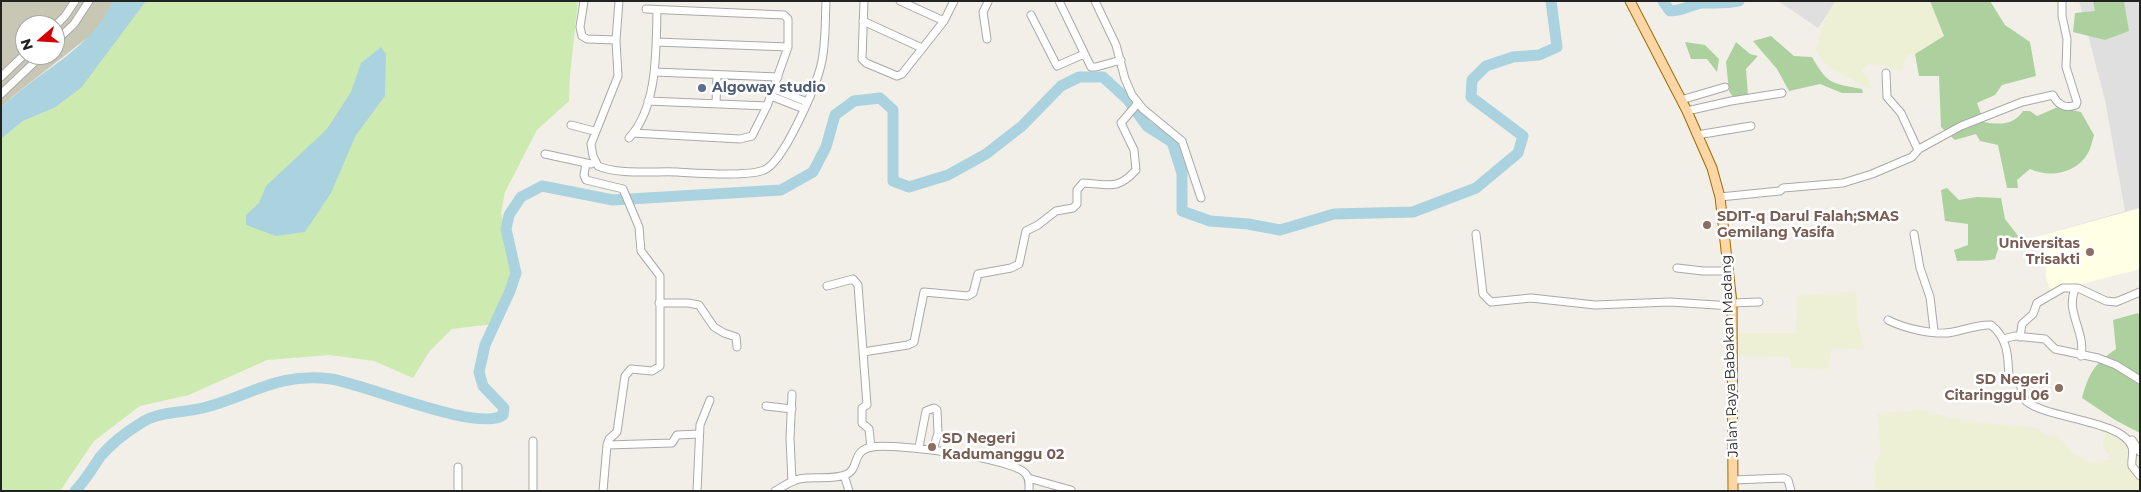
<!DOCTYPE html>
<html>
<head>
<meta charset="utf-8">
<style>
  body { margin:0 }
  #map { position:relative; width:2141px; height:492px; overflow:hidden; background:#f2efe9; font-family:Montserrat,sans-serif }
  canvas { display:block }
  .frame { position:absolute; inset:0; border:2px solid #222; pointer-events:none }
  .north { position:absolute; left:15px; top:15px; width:50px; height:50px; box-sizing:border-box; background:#fff; border:1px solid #a7a7a7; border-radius:50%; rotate:251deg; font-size:14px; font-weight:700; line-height:20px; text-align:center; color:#222 }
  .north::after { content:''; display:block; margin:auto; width:18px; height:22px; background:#d40000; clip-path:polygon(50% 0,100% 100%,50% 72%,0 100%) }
</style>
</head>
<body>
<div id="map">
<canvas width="2141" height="492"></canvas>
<div class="frame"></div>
<div class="north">N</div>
</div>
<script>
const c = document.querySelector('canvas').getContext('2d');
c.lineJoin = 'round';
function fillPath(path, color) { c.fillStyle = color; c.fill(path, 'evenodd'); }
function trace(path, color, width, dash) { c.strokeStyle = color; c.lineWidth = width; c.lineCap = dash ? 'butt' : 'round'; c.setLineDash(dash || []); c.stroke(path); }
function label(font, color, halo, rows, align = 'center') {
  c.font = font + ' Montserrat,sans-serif'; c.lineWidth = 5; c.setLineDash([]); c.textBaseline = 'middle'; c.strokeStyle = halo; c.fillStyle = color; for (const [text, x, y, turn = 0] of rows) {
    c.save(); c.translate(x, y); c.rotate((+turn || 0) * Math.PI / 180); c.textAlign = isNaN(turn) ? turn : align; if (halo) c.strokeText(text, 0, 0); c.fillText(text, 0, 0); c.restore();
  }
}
fillPath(new Path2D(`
  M 1778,1 L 1836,1 L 1818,28 Z
  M 2079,1 L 2140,1 L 2140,269 L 2046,277 L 2045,256 L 2032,238 L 2125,211 L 2105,100 Z`), '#e0dfdf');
fillPath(new Path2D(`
  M 2140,208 L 2140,269 L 2051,292 L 2046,277 L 2045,256 L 2032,238 Z`), '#ffffe5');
fillPath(new Path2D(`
  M 1,1 L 113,1 L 108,14 L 91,35 L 13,96 L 1,108 ZM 25,25 L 55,25 L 55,55 L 25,55 Z`), '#c7c7b4');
fillPath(new Path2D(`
  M 1835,1 L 1930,1 L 1944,36 L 1915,54 L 1907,56 L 1902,71 L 1886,66 L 1868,64 L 1861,71 L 1869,78 L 1870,89 L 1828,67 L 1815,51 L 1825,19 Z
  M 1856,292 L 1858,322 L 1864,349 L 1832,348 L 1828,369 L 1790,368 L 1790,357 L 1739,356 L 1739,333 L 1796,333 L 1797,295 Z
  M 1920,410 L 1964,421 L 2037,428 L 2049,436 L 2058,436 L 2072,452 L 2089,463 L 2112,459 L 2102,446 L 2107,429 L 2132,435 L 2140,439 L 2140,491 L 1873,491 L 1876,482 L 1875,465 L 1881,451 L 1877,414 Z`), '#eef0d5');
fillPath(new Path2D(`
  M 146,1 L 578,1 L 570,75 L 569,101 L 537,130 L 505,192 L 501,213 L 516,273 L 510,291 L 494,324 L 452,329 L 429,352 L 413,378 L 374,361 L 330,355 L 267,360 L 189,395 L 140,406 L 94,441 L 60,491 L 1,491 L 1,139 L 23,121 L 54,108 Z`), '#cdebb0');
fillPath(new Path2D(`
  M 1930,1 L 1990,1 L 2005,25 L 2030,42 L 2036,76 L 2002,85 L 1995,95 L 1977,103 L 1984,122 C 1999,125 2014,125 2023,111 L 2030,111 L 2037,116 L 2058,107 L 2081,112 L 2094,135 C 2092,141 2091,148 2088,153 C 2076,174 2049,178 2030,169 L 2017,180 L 2018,188 L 2007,188 L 1998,145 L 1980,141 L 1976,134 L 1955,140 L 1941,127 L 1939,76 L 1919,76 L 1915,54 L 1944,36 Z
  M 2093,1 L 2124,1 L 2129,31 L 2105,40 L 2073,32 L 2075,13 L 2095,11 Z
  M 1771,36 L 1794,56 L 1812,57 C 1828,85 1831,83 1862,89 L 1863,93 L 1842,93 L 1820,84 L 1789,91 L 1777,69 L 1753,41 Z
  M 1685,42 L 1705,45 L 1719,59 L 1717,72 L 1707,59 L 1691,59 Z
  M 1736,42 L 1750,54 L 1758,56 L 1746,69 L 1748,95 L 1733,97 L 1729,91 L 1726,62 Z
  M 1947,188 L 1959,200 L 1976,197 L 2001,198 L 2005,219 L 2026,246 L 2018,250 L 2007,238 L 2001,240 L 1995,259 C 1982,262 1970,260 1957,261 L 1954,250 L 1968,245 L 1968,224 L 1945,221 L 1941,190 Z
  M 2138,313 L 2140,317 L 2140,433 L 2115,420 L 2082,398 C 2089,373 2094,364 2116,349 L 2113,320 Z`), '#add19e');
fillPath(new Path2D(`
  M 113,1 L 146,1 L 81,88 L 54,108 L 23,121 L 1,139 L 1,108 C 37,71 91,51 113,1 Z
  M 381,47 L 386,54 L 385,96 L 356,135 L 331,193 L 305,232 L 276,236 L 246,225 L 246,215 L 259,203 L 266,186 L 327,129 L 351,92 L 361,63 Z`), '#aad3df');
trace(new Path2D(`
  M 1663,1 L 1670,11 C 1684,11 1692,4 1702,3 C 1716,3 1726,4 1739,1
  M 75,491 C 85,481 92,469 100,457 C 111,444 126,432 141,423 C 159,411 182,413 203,408 C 250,396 277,372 331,379 C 365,384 479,433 503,415 L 504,408 L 483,386 L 479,372 L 485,345 L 510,291 L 516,273 L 506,229 L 509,215 L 521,197 L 542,186 L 613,200 L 781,190 L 813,172 L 826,147 L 835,115 L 854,101 L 880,98 L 893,110 L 893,181 L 909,187 L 948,175 L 986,154 L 1022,126 L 1061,86 L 1079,77 L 1103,77 L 1128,100 L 1147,126 L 1172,142 L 1182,173 L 1182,211 L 1210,221 L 1248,224 L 1280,230 L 1334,214 L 1413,212 L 1476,188 L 1518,153 L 1523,136 L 1471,97 L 1472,80 L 1486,66 L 1513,57 L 1539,55 L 1557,47 L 1551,1`), '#aad3df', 11);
const minor = new Path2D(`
  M 584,1 L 580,27 L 582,36 L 587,39 L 616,40
  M 619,1 L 616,40 L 618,76 L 591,144 L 593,156 L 598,166 C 617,175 655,171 677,172 C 696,173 748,177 764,170 C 783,163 816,87 821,65 C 826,45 825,22 826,1
  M 864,1 L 862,59 L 866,63 L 897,76 L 902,74 L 944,21 L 954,1
  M 900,1 L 944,21
  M 1059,1 L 1091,67 L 1096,67 L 1121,60
  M 1095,1 L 1116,45 L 1125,79 L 1132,95 L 1143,109 L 1182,141 L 1201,198
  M 1031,15 L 1057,66 L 1084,54
  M 863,21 L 922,48
  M 55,26 L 65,16 L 75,1
  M 987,39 L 983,12 L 988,2
  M 55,42 L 74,24 L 89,1
  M 656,42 L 788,47
  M 655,72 L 778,77
  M 1886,73 L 1887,97 L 1901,113 L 1918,150
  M 1,77 L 25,54
  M 774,89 L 807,102
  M 1,94 L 42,55
  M 771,96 L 804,109
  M 1681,100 L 1725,87
  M 648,101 L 767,106
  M 716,104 L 717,75
  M 1687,111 L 1731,101 L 1782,93
  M 571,125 L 594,131
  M 633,133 L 740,139 L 752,136 L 767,106 L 788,47 L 788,19 L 784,15 L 646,9
  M 1697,135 L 1751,126
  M 629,138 C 658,107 656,50 657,10
  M 545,154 L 591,164
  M 586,163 L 584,175 L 586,180 L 623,189 L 639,227 L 641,251 L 660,276 L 660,366 L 652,371 L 631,369 L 625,376 L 617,432 L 609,439 L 607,445 L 603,491
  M 1720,197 L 1780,191 L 1783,188 L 1843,183 L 1872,174 L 1912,157 L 1919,149 L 1961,126 L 2022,102 L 2053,95 C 2058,105 2065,109 2076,105 L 2077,102 L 2066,67 L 2067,39 L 2062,16 L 2062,1
  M 1476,234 L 1483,294 L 1491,302 L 1531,298 L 1595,305 L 1670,302 L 1732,306
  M 1914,234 L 1920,268 L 1930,297 L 1934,331
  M 1677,268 L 1703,271 L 1729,271
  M 827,286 L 853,279 L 858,285 L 867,405 L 862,408 L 862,423 L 869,429 L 871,447
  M 659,303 L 688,303 L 699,305 L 714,327 L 724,333 L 736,337 L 737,347
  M 1732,303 L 1759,302
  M 1888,320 C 1903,328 1936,336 1953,332 C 1965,330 1979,324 1991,325 C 2009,339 2008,359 2009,379 L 2020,383 C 2022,390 2021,396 2026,401 C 2047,419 2123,420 2132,447 C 2134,453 2131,460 2132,466 L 2140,476
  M 2020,337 L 2022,324 L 2033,314 L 2037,303 L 2063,288 L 2076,288
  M 2003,339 L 2015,336 L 2045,339 L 2055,349 L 2098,358 L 2116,365 L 2140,380
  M 863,352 L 908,345 L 914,342 L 924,292 L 968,296 L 973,293 L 978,274 L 1011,268 L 1019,264 L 1026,231 L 1038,225 L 1056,211 L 1073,208 L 1077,204 L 1077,190 L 1083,183 C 1109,184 1117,191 1136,170 L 1134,150 L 1121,123 L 1138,103
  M 2081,356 C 2086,332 2065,312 2075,289 L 2078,288 L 2106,301 L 2116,302 L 2140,292
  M 766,406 L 792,409
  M 2132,440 L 2140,452
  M 533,441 L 533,491
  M 607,445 L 672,443 L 677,435 L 699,434
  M 919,447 L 926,411 L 934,408 L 937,410 L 938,433 L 933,450
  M 844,475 L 849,491
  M 1028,478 L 1071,490
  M 1733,480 L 1784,478 L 1788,480 L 1791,491
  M 792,482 L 790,438 L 792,394
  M 458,491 L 458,467
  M 697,491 L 700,425 L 710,400
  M 775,491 C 783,487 790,481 799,479 C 814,476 831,480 845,475 C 861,469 850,451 872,447 C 894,443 1012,458 1025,473 C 1030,478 1029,484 1029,491`);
const major = new Path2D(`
  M 1630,1 L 1687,111 L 1712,168 L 1720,197 L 1732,303 L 1733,491`);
trace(minor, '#a9a9a9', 9);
trace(major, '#a06b00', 11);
trace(minor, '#fff', 7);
trace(major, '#fcd6a4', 9);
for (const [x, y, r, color] of [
  [702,88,5,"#5c6f8a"],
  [1707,225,5,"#8d6e63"],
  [2090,252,5,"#8d6e63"],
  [2059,388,5,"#8d6e63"],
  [932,447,5,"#8d6e63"]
]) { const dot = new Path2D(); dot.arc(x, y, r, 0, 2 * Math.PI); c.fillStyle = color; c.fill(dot); trace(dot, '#fff', 2); }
label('bold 14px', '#4e5e75', '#fff', [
  ["Algoway studio",712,88]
], 'left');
label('bold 14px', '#785e54', '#fff', [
  ["SDIT-q Darul Falah;SMAS",1717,217],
  ["Gemilang Yasifa",1717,233],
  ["Universitas",2080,244,"right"],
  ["Trisakti",2080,260,"right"],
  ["SD Negeri",2049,380,"right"],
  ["Citaringgul 06",2049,396,"right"],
  ["SD Negeri",942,439],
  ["Kadumanggu 02",942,455]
], 'left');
label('14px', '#222', '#fff', [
  ["Jalan Raya Babakan Madang",1730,356,-92]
]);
</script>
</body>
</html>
